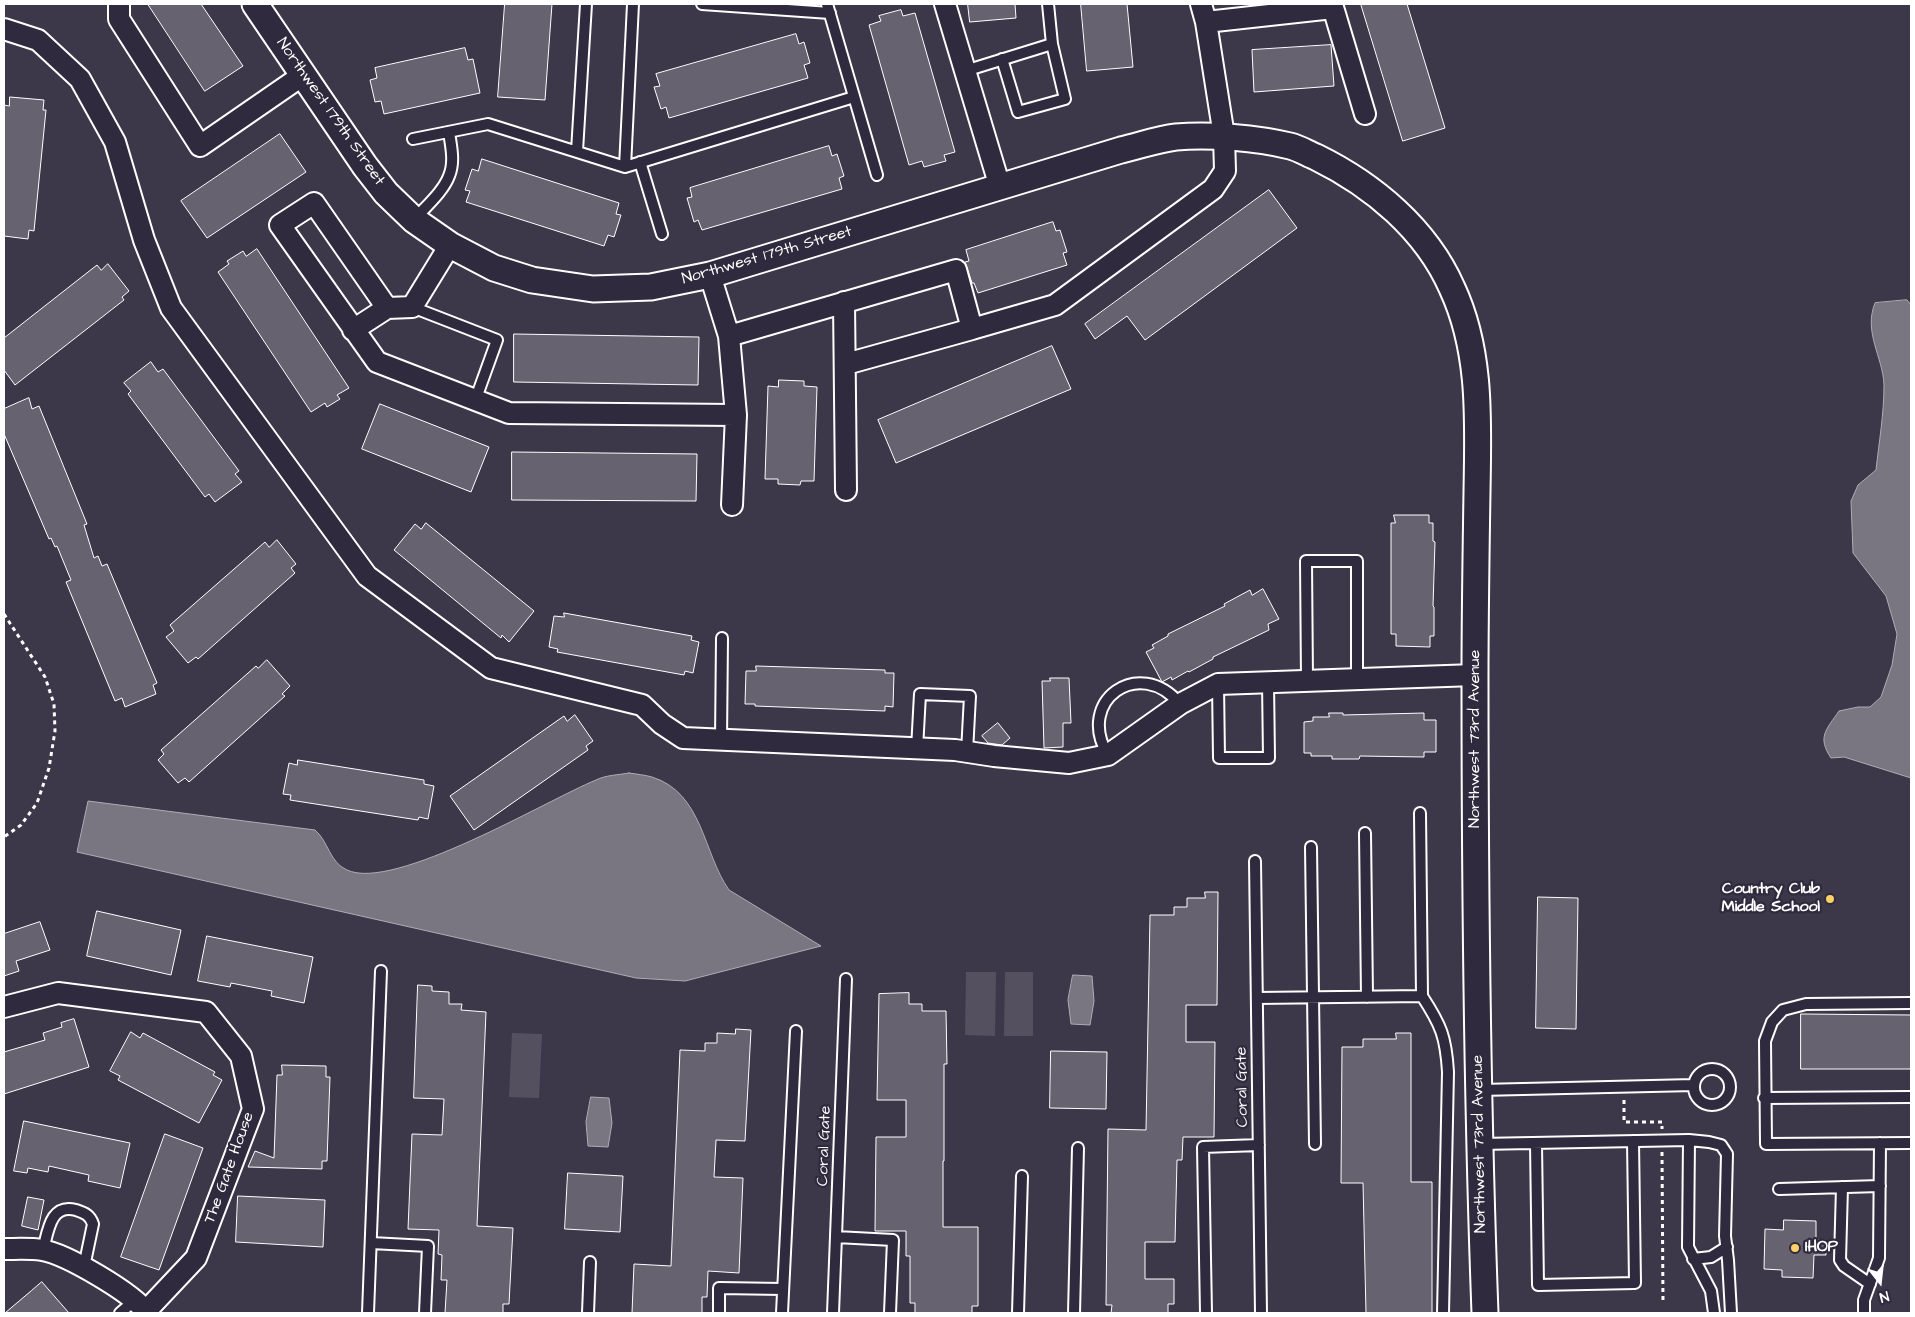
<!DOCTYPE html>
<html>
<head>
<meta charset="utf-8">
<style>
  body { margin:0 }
  #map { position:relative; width:1915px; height:1317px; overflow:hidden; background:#3c3749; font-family:"Architects Daughter",sans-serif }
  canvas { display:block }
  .frame { position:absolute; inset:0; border:5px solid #fff; pointer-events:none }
  .north { position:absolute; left:1855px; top:1257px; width:50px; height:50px; -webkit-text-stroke:4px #2f2a3d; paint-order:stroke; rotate:164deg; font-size:14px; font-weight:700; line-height:20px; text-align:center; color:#fff }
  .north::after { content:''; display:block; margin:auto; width:18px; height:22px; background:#fff; clip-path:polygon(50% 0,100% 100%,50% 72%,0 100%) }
</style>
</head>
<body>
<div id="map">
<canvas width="1915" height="1317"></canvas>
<div class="frame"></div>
<div class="north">N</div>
</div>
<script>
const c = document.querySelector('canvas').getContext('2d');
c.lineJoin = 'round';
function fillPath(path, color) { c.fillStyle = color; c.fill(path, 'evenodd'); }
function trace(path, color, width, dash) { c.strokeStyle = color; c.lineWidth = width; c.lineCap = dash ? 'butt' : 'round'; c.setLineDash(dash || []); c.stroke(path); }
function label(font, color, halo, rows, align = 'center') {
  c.font = font + ' "Architects Daughter",sans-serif'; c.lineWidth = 4.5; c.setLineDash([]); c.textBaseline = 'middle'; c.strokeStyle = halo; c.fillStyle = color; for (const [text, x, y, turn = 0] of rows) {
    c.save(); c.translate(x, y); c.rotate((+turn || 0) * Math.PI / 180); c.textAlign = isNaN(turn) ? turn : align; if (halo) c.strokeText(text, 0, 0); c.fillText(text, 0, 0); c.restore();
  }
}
fillPath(new Path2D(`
  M 966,972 L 996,972 L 995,1036 L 965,1035 Z
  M 1005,972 L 1033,972 L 1033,1036 L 1004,1036 Z
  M 512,1033 L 542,1034 L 539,1098 L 509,1097 Z`), '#555060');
const water = new Path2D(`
  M 1907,300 L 1911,305 L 1911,778 L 1844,757 L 1831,758 C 1817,737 1826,730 1839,711 L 1858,707 L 1870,707 L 1881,697 L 1892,665 L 1897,634 L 1886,596 L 1853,553 L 1851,501 L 1858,485 L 1876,470 C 1879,442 1884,414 1884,385 C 1883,357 1863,332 1875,303 Z
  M 629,773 C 636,774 645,775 652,777 C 703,793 703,853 729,890 L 821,946 L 685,981 L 636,978 L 77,852 L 88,801 L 315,830 C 329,842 329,862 347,870 C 394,892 547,800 596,780 C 606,775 618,775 629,773 Z
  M 1073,975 L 1092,976 L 1094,1001 L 1090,1025 L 1071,1024 L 1068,1000 Z
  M 591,1097 L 609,1098 L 612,1123 L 608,1147 L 588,1146 L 586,1122 Z`);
fillPath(water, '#797682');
trace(water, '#afadb4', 1);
const building = new Path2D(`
  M 148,4 L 201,4 L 243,66 L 205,91 Z
  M 505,4 L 552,4 L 545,100 L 498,97 Z
  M 968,4 L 1015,4 L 1016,18 L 970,22 Z
  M 1081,4 L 1127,4 L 1133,67 L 1087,71 Z
  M 1361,4 L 1407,4 L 1445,128 L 1403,141 Z
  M 901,10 L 903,16 L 915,13 L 955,152 L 944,155 L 946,161 L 924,167 L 922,161 L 909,165 L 869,25 L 881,21 L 879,16 Z
  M 796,34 L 799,44 L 804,42 L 810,63 L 804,65 L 808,78 L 669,118 L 666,107 L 661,109 L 654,87 L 660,86 L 656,74 Z
  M 1331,45 L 1334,86 L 1254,92 L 1252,50 Z
  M 465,48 L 468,60 L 473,59 L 480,93 L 384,114 L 381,101 L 375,102 L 370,80 L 377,78 L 375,68 Z
  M 10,97 L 44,100 L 43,110 L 46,110 L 34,231 L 29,230 L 28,239 L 4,236 L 4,105 L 9,106 Z
  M 280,134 L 306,172 L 207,238 L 181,201 Z
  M 829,146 L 832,156 L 837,154 L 844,176 L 839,178 L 842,189 L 702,230 L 698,220 L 694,222 L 687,198 L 692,197 L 690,188 Z
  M 482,159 L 619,203 L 616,214 L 621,215 L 614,237 L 608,235 L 604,246 L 466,202 L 470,191 L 465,190 L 472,169 L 478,171 Z
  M 1269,190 L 1297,228 L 1145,340 L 1127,316 L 1095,339 L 1085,324 Z
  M 1053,222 L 1056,231 L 1060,230 L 1067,252 L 1063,253 L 1067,265 L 978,293 L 974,283 L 972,283 L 965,262 L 969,261 L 966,250 Z
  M 257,249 L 349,388 L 337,395 L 340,399 L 327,407 L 325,403 L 311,412 L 218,272 L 229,264 L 227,261 L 243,251 L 246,256 Z
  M 108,264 L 129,291 L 122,297 L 124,300 L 15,385 L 4,370 L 4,338 L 97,265 L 101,270 Z
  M 514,334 L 699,337 L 698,385 L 514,382 Z
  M 1052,346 L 1071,389 L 896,463 L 878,420 Z
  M 151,362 L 158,372 L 163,369 L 239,471 L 235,474 L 242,482 L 215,502 L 209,494 L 205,497 L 128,394 L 131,391 L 124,383 Z
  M 779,380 L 804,381 L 804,386 L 817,387 L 814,481 L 801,481 L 800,485 L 778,484 L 778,479 L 765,479 L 768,386 L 778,387 Z
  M 29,398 L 32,409 L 39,406 L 87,524 L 84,525 L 94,558 L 98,556 L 102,566 L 107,564 L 157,683 L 153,685 L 156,694 L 125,707 L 122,698 L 115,701 L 66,582 L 71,580 L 57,546 L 55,547 L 51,538 L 49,539 L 4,434 L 4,409 Z
  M 380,404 L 489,447 L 471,492 L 362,449 Z
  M 512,452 L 697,454 L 696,501 L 512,500 Z
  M 1394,515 L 1429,515 L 1429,523 L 1433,523 L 1433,541 L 1435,542 L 1433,606 L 1434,607 L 1434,636 L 1430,636 L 1430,647 L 1396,646 L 1396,634 L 1391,634 L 1391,523 L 1395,523 Z
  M 426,523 L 534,611 L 509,642 L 502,635 L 501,638 L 394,550 L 415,524 L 421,529 Z
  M 277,540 L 296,564 L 291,568 L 295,573 L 198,659 L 196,657 L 188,663 L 166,637 L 174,631 L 170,625 L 265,542 L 269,547 Z
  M 1263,589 L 1279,619 L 1268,624 L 1269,630 L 1213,657 L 1213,659 L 1189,672 L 1188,671 L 1172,680 L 1171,677 L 1162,682 L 1146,652 L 1154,648 L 1152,645 L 1168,636 L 1168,634 L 1225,606 L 1224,604 L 1250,590 L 1252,595 Z
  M 564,613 L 692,636 L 691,640 L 699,642 L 693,673 L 685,671 L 684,675 L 557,652 L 558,649 L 549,647 L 554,616 L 564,617 Z
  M 267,660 L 290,686 L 282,694 L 285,696 L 189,782 L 185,778 L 178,783 L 158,760 L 164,754 L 161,750 L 256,666 L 258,668 Z
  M 756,666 L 885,670 L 885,673 L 894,673 L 893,707 L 885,706 L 885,711 L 755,706 L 755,704 L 745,704 L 746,671 L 756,671 Z
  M 1050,678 L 1069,678 L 1071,723 L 1063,723 L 1063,747 L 1044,748 L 1042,681 L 1050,681 Z
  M 1329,713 L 1343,713 L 1343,715 L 1424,713 L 1424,720 L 1436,720 L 1436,752 L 1424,752 L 1424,757 L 1360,756 L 1359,759 L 1332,759 L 1332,756 L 1311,756 L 1311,753 L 1304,753 L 1304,722 L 1313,721 L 1313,717 L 1329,717 Z
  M 575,715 L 593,741 L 586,746 L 588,750 L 474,830 L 450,796 L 564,716 L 567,721 Z
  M 998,723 L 1010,738 L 1002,745 L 988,743 L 982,736 Z
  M 298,760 L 424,780 L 424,784 L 434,786 L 428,819 L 419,817 L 418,820 L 290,800 L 291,795 L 283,794 L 289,763 L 297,765 Z
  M 1205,892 L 1218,892 L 1217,1005 L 1186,1005 L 1186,1042 L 1215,1042 L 1214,1137 L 1183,1137 L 1182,1160 L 1177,1160 L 1175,1242 L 1145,1242 L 1145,1279 L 1174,1279 L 1174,1304 L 1168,1304 L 1168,1313 L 1111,1313 L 1112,1305 L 1106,1305 L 1108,1129 L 1146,1130 L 1150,915 L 1174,915 L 1174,907 L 1187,907 L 1187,898 L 1205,898 Z
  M 1538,897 L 1578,898 L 1576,1029 L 1536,1028 Z
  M 97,911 L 181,930 L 171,975 L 87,956 Z
  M 40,922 L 50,950 L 16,961 L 19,971 L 4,976 L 4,934 Z
  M 207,936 L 313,957 L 304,1003 L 271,996 L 272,991 L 231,983 L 230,987 L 198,981 Z
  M 418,985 L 432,986 L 432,991 L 449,992 L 449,1004 L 462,1004 L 461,1010 L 486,1012 L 477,1226 L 513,1228 L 509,1304 L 503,1304 L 503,1313 L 445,1313 L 447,1280 L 441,1280 L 442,1255 L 438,1254 L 439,1230 L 408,1229 L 412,1134 L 442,1135 L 444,1099 L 414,1098 Z
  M 909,993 L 909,1004 L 922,1004 L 922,1011 L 946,1011 L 947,1064 L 944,1064 L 944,1161 L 943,1161 L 943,1227 L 978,1227 L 978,1306 L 972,1306 L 972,1313 L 915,1313 L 915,1303 L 910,1303 L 910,1256 L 906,1256 L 906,1231 L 875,1231 L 876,1137 L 906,1137 L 906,1100 L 877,1100 L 879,994 Z
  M 1801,1014 L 1911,1015 L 1911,1069 L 1801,1069 Z
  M 74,1019 L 89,1067 L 4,1094 L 4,1052 L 45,1040 L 43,1033 L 62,1027 L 61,1023 Z
  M 736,1029 L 751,1030 L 745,1141 L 716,1140 L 714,1177 L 743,1178 L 739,1273 L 708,1271 L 707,1297 L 702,1297 L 702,1313 L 632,1313 L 634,1264 L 671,1266 L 680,1050 L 705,1051 L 705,1043 L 717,1043 L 717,1033 L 735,1034 Z
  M 131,1032 L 140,1038 L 143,1033 L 215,1072 L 213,1075 L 222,1080 L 199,1123 L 118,1080 L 120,1076 L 110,1071 Z
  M 1396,1033 L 1411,1033 L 1411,1182 L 1432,1182 L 1432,1313 L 1366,1313 L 1363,1183 L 1341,1183 L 1342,1047 L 1363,1047 L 1363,1039 L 1396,1039 Z
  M 1051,1051 L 1107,1052 L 1106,1109 L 1050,1108 Z
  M 282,1065 L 326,1066 L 326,1077 L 330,1077 L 327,1161 L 322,1161 L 322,1169 L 248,1167 L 255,1151 L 274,1158 L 277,1075 L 282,1075 Z
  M 24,1121 L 130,1143 L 120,1188 L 88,1181 L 89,1175 L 49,1166 L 48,1172 L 28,1168 L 27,1173 L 14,1171 Z
  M 165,1134 L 203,1148 L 159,1270 L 121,1257 Z
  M 568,1173 L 623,1176 L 620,1232 L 565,1229 Z
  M 238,1196 L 325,1200 L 323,1247 L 236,1242 Z
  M 28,1197 L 44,1200 L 38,1230 L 22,1226 Z
  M 1784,1220 L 1816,1221 L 1816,1240 L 1826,1240 L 1826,1255 L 1814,1255 L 1813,1278 L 1782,1277 L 1782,1270 L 1764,1269 L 1765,1229 L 1783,1230 Z
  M 42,1282 L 69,1313 L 5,1313 L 31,1291 Z`);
fillPath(building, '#666270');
trace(building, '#fff', 1);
const service = new Path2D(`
  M 702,4 L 830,13
  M 827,4 L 877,175
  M 1002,59 L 1018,112 L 1065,99 L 1052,44 L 1048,4
  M 965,71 L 1052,44
  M 413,139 L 488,124 L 625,167 L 854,97
  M 577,151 L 586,4
  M 640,162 L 662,234
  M 625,167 L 633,4
  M 414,220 C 425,207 443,192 449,176 C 455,162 451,146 449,132
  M 412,307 L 497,340 L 475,401
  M 1307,681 L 1306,561 L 1357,561 L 1357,679
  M 1218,684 L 1219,758 L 1269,758 L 1268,682
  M 721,740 L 722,638
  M 917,749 L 920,694 L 970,696 L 967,752
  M 1108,755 C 1075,701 1139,655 1180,704
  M 1420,813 L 1422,996
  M 1365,833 L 1367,997
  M 1311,847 L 1315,1144
  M 1255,861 L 1261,1313
  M 1257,998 L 1422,996 C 1441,1025 1446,1037 1448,1072 L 1443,1313
  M 1911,1003 L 1806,1004 L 1783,1010 L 1772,1022 L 1765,1041 L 1766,1144 L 1911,1143
  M1694 1087a18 18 0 1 1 36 0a18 18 0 1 1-36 0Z
  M 1480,1090 L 1694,1085
  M 1764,1098 L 1911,1097
  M 1480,1144 L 1689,1140
  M 1536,1144 L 1538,1285 L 1635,1283 L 1633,1141
  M 1842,1187 L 1840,1260 L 1844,1266 L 1870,1284
  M 1779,1189 L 1880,1186
  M 836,1237 L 893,1240 L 890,1313
  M 371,1243 L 428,1246 L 425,1313
  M 43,1250 C 48,1232 50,1203 76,1210 C 85,1213 90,1215 93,1224 L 84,1267
  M 1693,1259 L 1711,1257 L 1727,1247
  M 120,1313 L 134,1301
  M 368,1313 L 381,971
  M 588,1313 L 590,1262
  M 719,1313 L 719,1288 L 783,1289
  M 782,1313 L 796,1031
  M 833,1313 L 846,979
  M 1018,1313 L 1022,1176
  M 1074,1313 L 1078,1148
  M 1206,1313 L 1203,1147 L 1259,1145
  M 1714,1313 L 1711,1291 L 1688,1247 L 1689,1140 L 1709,1142 L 1721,1145 L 1727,1154 L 1725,1236 L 1728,1260 L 1731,1313
  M 1864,1313 L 1864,1300 L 1879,1258 L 1880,1143`);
const minor = new Path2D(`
  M 119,4 L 119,19 L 200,146 L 303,75
  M 945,4 L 1000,187
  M 1332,4 L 1365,114
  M 1206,22 L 1333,8
  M 4,29 L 38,40 L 80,79 L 115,142 L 144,240 L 171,308 L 367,576 L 491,668 L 642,705 L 662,724 L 683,738 L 955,750 L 994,756 L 1069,763 L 1108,755 L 1180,704 L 1218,684 L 1475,675
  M 710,275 L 729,336 L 736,415 L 732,505
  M 844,302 L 846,490
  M 387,308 L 314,203 L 280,225 L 377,362 L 509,413 L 736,415
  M 353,330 L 387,308 L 412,307 L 450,245
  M 729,336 L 956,270 L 972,329 L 1055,305 L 1213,189 L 1225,171 L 1224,136 L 1206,22 L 1201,4
  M 846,364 L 972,329
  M 4,1007 L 58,993 L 206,1012 L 241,1056 L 253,1109 L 196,1258 L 146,1311
  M 4,1249 C 16,1249 30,1248 42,1250 C 66,1254 133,1293 147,1313`);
const tertiary = new Path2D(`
  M 255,4 L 365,166 L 386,193 L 414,220 L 450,245 L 494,268 L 532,280 L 593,289 L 651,287 L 710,275 L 1121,150 C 1139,146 1158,139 1176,137 C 1210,134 1257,138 1290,146 C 1299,148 1308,154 1316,157 C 1373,185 1426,229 1452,288 C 1482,352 1478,423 1477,492 C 1476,554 1475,616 1475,677 C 1475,889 1477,1101 1485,1313`);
trace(service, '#fff', 14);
trace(minor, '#fff', 24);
trace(tertiary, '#fff', 29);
trace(new Path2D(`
  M 4,614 L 45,677 L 54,704 L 55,731 L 49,768 L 37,803 L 21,825 L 4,837
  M 1624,1100 L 1624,1122 L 1662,1122 L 1662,1129
  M 1662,1152 L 1663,1303`), '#fff', 3, [4, 4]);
trace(service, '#2f2a3d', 10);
trace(minor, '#2f2a3d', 20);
trace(tertiary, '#2f2a3d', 25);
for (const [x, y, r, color] of [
  [1830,899,5,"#ffd166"],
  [1795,1248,5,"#ffd166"]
]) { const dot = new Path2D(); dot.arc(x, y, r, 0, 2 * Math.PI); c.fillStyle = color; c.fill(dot); trace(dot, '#2f2a3d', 2); }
label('16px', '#fff', '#2f2a3d', [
  ["Northwest 179th Street",330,112,55],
  ["Northwest 179th Street",767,256,-16],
  ["Northwest 73rd Avenue",1476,739,-90],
  ["Coral Gate",1243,1087,-91],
  ["Northwest 73rd Avenue",1480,1144,-91],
  ["Coral Gate",825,1146,-88],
  ["The Gate House",230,1168,-70]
]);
label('bold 16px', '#fff', '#2f2a3d', [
  ["Country Club",1820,890],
  ["Middle School",1820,908],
  ["IHOP",1805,1248,"left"]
], 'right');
</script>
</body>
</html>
